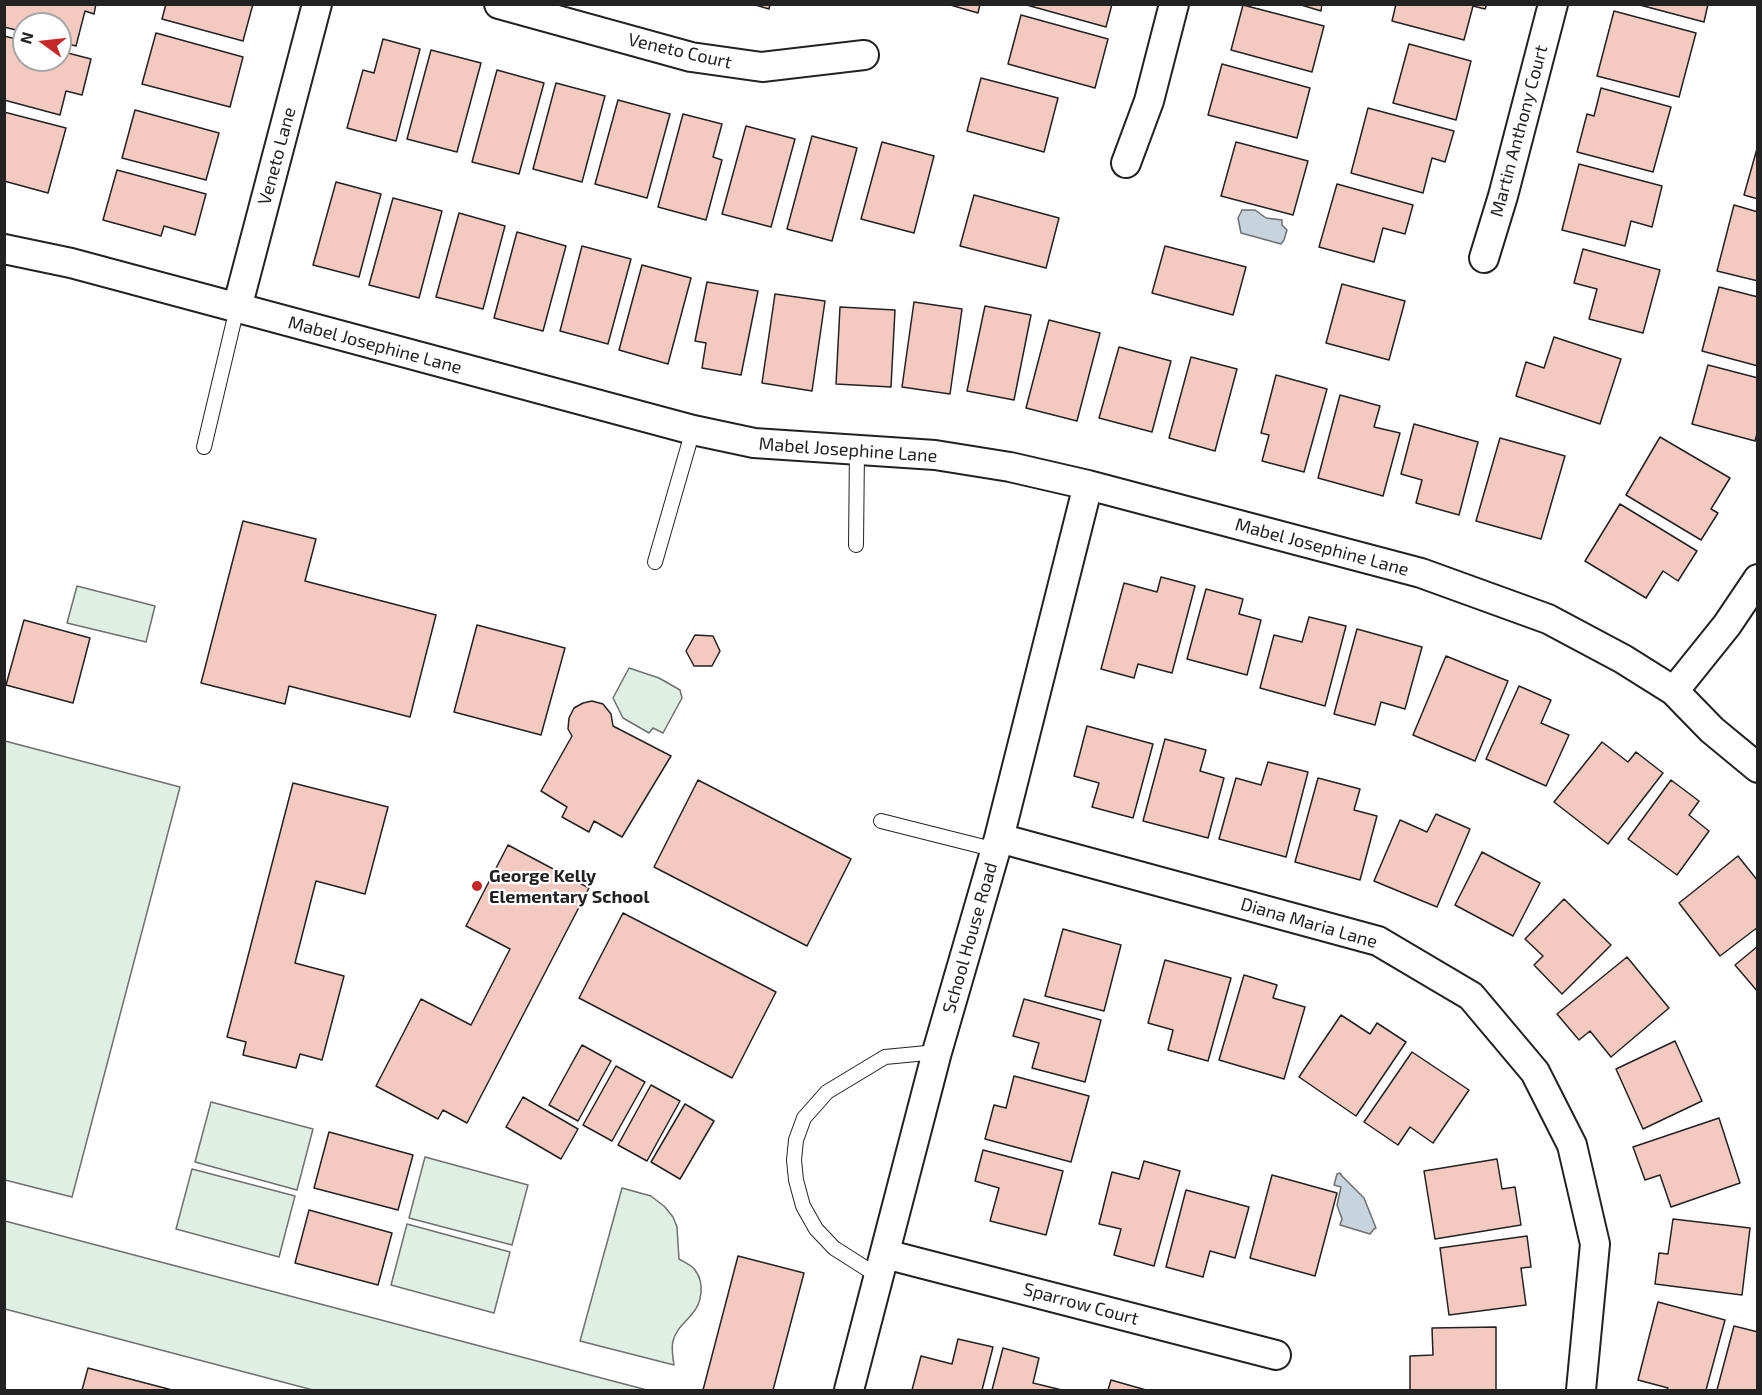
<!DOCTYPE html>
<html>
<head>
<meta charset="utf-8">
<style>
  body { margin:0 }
  #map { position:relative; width:1762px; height:1395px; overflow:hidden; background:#fff; font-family:"Exo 2",sans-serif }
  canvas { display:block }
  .frame { position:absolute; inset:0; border:6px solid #222; pointer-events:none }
  .north { position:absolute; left:12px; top:12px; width:60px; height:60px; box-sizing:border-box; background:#fff; border:2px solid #a7a7a7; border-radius:50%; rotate:285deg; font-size:16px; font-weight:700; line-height:24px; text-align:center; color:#222 }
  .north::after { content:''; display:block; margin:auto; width:21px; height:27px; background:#c62828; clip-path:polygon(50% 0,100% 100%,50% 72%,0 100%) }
</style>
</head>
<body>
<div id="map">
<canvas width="1762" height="1395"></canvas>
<div class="frame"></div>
<div class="north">N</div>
</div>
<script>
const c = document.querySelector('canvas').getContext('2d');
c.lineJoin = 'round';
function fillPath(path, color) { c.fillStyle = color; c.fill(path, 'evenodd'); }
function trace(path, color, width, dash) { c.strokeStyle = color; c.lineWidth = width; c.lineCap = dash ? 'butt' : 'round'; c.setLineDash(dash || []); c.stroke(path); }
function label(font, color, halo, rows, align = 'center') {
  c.font = font + ' "Exo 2",sans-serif'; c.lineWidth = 4.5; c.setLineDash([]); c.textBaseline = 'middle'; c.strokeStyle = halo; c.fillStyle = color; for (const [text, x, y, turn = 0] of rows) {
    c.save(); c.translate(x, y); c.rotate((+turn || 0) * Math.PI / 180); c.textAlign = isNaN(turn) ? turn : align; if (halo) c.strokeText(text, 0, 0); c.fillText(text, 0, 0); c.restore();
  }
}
const green = new Path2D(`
  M 77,586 L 155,606 L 146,642 L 67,623 Z
  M 629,668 L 659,678 L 680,690 L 682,698 L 663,733 L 653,728 L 649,733 L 623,718 L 613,698 Z
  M 5,741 L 180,787 L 72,1197 L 5,1180 Z
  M 211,1102 L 313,1129 L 297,1190 L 195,1162 Z
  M 425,1157 L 528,1185 L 512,1245 L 409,1218 Z
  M 192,1169 L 295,1196 L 279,1257 L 176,1229 Z
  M 622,1188 L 651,1196 L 665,1207 L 673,1217 L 677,1227 L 679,1259 C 684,1262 692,1265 695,1270 C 705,1283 702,1303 692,1314 C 685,1323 676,1329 673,1341 C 671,1350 673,1357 674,1365 L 580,1341 Z
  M 4,1221 L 5,1221 L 647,1390 L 313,1390 L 5,1309 Z
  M 407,1224 L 510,1252 L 494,1313 L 391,1285 Z`);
fillPath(green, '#e0efe3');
trace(green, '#6f6f6f', 1.5);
const water = new Path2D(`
  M 1242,210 L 1255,210 L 1266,218 L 1282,220 L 1282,225 L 1287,230 L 1284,240 L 1281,244 L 1241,233 L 1238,218 Z
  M 1340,1173 L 1342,1176 L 1364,1198 L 1376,1228 L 1374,1229 L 1370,1234 L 1340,1225 L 1342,1219 L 1337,1205 L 1341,1187 L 1334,1185 L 1337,1174 Z`);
fillPath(water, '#c7d3dd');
trace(water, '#6f6f6f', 1.5);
const building = new Path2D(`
  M 4,4 L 96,4 L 94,14 L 85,11 L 76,46 L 60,42 L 60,24 L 24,24 L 24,32 L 4,27 Z
  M 166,4 L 253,4 L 243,41 L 162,19 Z
  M 752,4 L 770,4 L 769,9 Z
  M 947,4 L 980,4 L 978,13 Z
  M 1023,4 L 1112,4 L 1106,27 Z
  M 1298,4 L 1322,4 L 1321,11 Z
  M 1396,4 L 1487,4 L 1485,9 L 1473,6 L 1464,40 L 1392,21 Z
  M 1636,4 L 1708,4 L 1704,22 Z
  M 1243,5 L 1324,26 L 1312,72 L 1231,50 Z
  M 1614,11 L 1696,33 L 1679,97 L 1597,76 Z
  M 1021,15 L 1108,39 L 1095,88 L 1008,64 Z
  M 156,33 L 243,57 L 230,107 L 142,84 Z
  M 4,36 L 24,41 L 24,60 L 60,60 L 60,51 L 91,59 L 82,95 L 66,91 L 60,115 L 4,100 Z
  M 383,39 L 420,49 L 396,141 L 347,128 L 363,70 L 374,73 Z
  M 1409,44 L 1471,61 L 1456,120 L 1393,103 Z
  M 431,50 L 481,63 L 457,152 L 407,139 Z
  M 1222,64 L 1310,88 L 1297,138 L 1208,115 Z
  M 497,70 L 544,83 L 519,174 L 472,162 Z
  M 981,78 L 1058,98 L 1044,152 L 967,131 Z
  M 556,83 L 605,96 L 582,182 L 533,169 Z
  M 1601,88 L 1671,107 L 1653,172 L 1577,152 L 1587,114 L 1594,116 Z
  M 618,100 L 670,114 L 647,198 L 595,184 Z
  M 1368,108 L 1454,131 L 1445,162 L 1432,158 L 1423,193 L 1351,173 Z
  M 135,110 L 219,133 L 206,180 L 122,158 Z
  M 4,112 L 66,128 L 48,193 L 4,181 Z
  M 683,114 L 722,124 L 713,157 L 722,160 L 706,220 L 658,207 Z
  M 746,126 L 795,139 L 771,227 L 722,214 Z
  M 812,136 L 857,148 L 832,241 L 787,229 Z
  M 882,142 L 934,156 L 914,233 L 861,219 Z
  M 1236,142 L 1308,161 L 1293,215 L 1221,196 Z
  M 1758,145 L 1758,199 L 1744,195 Z
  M 1579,164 L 1662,186 L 1652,227 L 1631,221 L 1625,246 L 1562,230 Z
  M 117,170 L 206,194 L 195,235 L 164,226 L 161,236 L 103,220 Z
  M 336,182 L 381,194 L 359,277 L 313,265 Z
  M 1337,184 L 1413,205 L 1405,234 L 1383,228 L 1374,262 L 1319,247 Z
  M 974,195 L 1059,218 L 1046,268 L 960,246 Z
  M 393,198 L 442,211 L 419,298 L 369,285 Z
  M 1734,205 L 1758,212 L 1758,281 L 1717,271 Z
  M 459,213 L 505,226 L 483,309 L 436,297 Z
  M 517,232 L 566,246 L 543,331 L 494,318 Z
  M 582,246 L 631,259 L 608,344 L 560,331 Z
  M 1165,246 L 1246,267 L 1233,315 L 1152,293 Z
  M 1583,249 L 1660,270 L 1643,333 L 1589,319 L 1597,289 L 1574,283 Z
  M 642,265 L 691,278 L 668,364 L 619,350 Z
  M 707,282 L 758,291 L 741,375 L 702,368 L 706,343 L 695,341 Z
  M 1342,284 L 1405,301 L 1389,360 L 1326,343 Z
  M 1719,287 L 1758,297 L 1758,366 L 1702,351 Z
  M 775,294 L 825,301 L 812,391 L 762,383 Z
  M 914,302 L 962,309 L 950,394 L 902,387 Z
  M 985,306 L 1031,315 L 1014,400 L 967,391 Z
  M 840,307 L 895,310 L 891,387 L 836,384 Z
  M 1049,320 L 1100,333 L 1077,421 L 1026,408 Z
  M 1554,337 L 1621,359 L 1600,424 L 1516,396 L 1526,362 L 1544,368 Z
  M 1119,347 L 1171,361 L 1152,432 L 1099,418 Z
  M 1191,357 L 1237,369 L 1215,451 L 1169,438 Z
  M 1708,365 L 1758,378 L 1758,430 L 1755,441 L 1692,424 Z
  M 1276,375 L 1327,389 L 1304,472 L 1262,461 L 1269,435 L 1261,433 Z
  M 1340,395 L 1380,406 L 1374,427 L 1400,433 L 1383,496 L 1318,478 Z
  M 1414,424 L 1478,442 L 1459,515 L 1416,503 L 1422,480 L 1401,474 Z
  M 1660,437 L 1730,478 L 1711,509 L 1718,513 L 1701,540 L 1626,495 Z
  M 1500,438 L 1565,456 L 1541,539 L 1476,521 Z
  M 1620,504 L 1697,551 L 1678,581 L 1663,571 L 1646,598 L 1585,561 Z
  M 243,521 L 316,539 L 305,581 L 436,615 L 410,717 L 289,686 L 285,704 L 201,683 Z
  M 1161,577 L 1195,586 L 1172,673 L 1138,664 L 1134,678 L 1101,669 L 1124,583 L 1157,592 Z
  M 1206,589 L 1243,599 L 1239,614 L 1261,620 L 1247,675 L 1187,659 Z
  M 1309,617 L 1346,626 L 1325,706 L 1260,688 L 1274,635 L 1302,642 Z
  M 24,620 L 90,638 L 73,703 L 6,685 Z
  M 477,625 L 565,648 L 541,735 L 454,712 Z
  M 1357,629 L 1422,647 L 1405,709 L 1381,702 L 1375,725 L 1334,714 Z
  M 695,635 L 713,636 L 720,651 L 712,666 L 694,666 L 686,651 Z
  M 1446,656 L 1508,681 L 1475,761 L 1413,735 Z
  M 1519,686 L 1551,700 L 1541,723 L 1569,735 L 1546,786 L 1486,759 Z
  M 592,701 L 603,704 L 611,714 L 613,726 L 671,756 L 622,837 L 594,821 L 589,832 L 562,817 L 567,807 L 541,791 L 572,736 L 568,729 L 569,718 L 574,708 L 583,703 Z
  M 1087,726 L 1153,744 L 1133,818 L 1092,807 L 1099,783 L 1074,776 Z
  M 1165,739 L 1206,750 L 1200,771 L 1224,778 L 1208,838 L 1143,821 Z
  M 1602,742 L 1628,762 L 1636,752 L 1663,773 L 1608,844 L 1554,802 Z
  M 1268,762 L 1308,772 L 1286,857 L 1219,839 L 1236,778 L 1261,785 Z
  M 1318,778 L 1360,789 L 1354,810 L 1377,816 L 1360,880 L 1295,862 Z
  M 698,780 L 851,859 L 807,946 L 654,867 Z
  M 1671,780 L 1699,801 L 1689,815 L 1709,831 L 1677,875 L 1628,839 Z
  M 293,783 L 388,807 L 365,894 L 316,881 L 295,963 L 344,976 L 322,1060 L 300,1054 L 296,1068 L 243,1055 L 246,1042 L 227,1037 Z
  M 1436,814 L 1470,829 L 1437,907 L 1374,881 L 1400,820 L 1427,832 Z
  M 508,845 L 589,888 L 467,1123 L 443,1110 L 438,1119 L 376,1086 L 421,999 L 471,1025 L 510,949 L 466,926 Z
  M 1482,852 L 1540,883 L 1513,936 L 1455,905 Z
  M 1738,856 L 1758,881 L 1758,927 L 1720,956 L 1679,903 Z
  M 1564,899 L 1611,945 L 1562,994 L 1534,965 L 1543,956 L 1525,939 Z
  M 623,913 L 776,992 L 732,1078 L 579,998 Z
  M 1063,929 L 1121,945 L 1104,1011 L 1045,996 Z
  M 1758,946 L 1758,992 L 1735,965 Z
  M 1627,957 L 1669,1008 L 1611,1057 L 1590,1031 L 1579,1040 L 1557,1014 Z
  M 1165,960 L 1231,978 L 1208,1061 L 1168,1050 L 1173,1030 L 1148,1023 Z
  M 1244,975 L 1277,985 L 1273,998 L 1305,1007 L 1284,1079 L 1219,1060 Z
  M 1024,999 L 1101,1020 L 1085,1082 L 1032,1068 L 1039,1043 L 1013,1036 Z
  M 1341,1015 L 1370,1034 L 1377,1023 L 1406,1042 L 1356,1116 L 1299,1077 Z
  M 1675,1041 L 1702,1101 L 1643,1129 L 1616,1069 Z
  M 582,1045 L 611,1061 L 578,1121 L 549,1105 Z
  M 1412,1052 L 1469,1090 L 1433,1143 L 1410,1127 L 1398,1145 L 1364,1122 Z
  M 616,1066 L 645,1082 L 612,1141 L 583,1125 Z
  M 1014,1076 L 1089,1096 L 1071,1162 L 985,1139 L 994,1105 L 1006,1108 Z
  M 651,1085 L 680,1101 L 647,1161 L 618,1145 Z
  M 523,1097 L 578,1129 L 561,1159 L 506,1127 Z
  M 685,1104 L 714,1121 L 680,1179 L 651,1162 Z
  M 1719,1118 L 1740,1183 L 1671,1207 L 1660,1175 L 1645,1180 L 1633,1147 Z
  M 329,1132 L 413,1155 L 398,1210 L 314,1188 Z
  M 983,1150 L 1063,1171 L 1046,1235 L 990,1221 L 999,1188 L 975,1181 Z
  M 1497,1159 L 1502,1189 L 1515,1187 L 1521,1225 L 1435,1239 L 1424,1171 Z
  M 1144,1161 L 1180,1171 L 1154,1266 L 1114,1255 L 1121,1229 L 1099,1224 L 1112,1172 L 1139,1179 Z
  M 1272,1175 L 1337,1193 L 1315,1276 L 1250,1258 Z
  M 1186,1190 L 1249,1207 L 1235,1258 L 1210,1251 L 1203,1277 L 1166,1267 Z
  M 309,1210 L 392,1233 L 378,1285 L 295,1263 Z
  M 1673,1219 L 1750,1228 L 1742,1295 L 1655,1284 L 1659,1253 L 1668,1254 Z
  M 1527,1236 L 1531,1267 L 1521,1268 L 1526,1305 L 1449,1315 L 1440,1248 Z
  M 738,1256 L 804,1273 L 773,1390 L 703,1390 Z
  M 1658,1302 L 1725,1320 L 1706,1390 L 1667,1390 L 1668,1388 L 1638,1380 Z
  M 1734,1326 L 1758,1332 L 1758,1390 L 1717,1390 Z
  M 1496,1327 L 1496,1390 L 1410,1390 L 1410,1356 L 1433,1355 L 1432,1328 Z
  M 958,1339 L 993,1347 L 982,1390 L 912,1390 L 921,1356 L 952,1364 Z
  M 1003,1348 L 1039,1358 L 1033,1383 L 1062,1390 L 992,1390 Z
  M 88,1368 L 172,1390 L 82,1390 Z
  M 1111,1380 L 1146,1390 L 1108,1390 Z`);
fillPath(building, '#f3c9c0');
trace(building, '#222', 1.5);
const service = new Path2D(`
  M 204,447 L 237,308
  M 856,545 L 857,449
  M 655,562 L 693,430
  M 881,821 L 996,850
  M 878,1276 L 834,1248 L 816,1229 L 803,1206 L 796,1180 L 794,1160 L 796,1140 L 804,1118 L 827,1092 L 885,1057 L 937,1052`);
const minor = new Path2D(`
  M 499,4 L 691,57 L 762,67 L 864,55
  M 1126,163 L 1149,101 L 1174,4
  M 4,249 L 71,263 L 693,430 L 754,443 L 935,455 L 1010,467 L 1088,485 L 1421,573 L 1548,619 L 1623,659 L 1674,691 L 1712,730 L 1758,768
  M 1484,258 L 1503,196 L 1553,4
  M 237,308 L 317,4
  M 1674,691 L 1727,625 L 1758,579
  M 999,838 L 1378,941 L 1471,996 L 1535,1072 L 1572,1145 L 1595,1244 L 1581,1390
  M 885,1254 L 1276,1355
  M 849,1390 L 937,1052 L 999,838 L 1088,485`);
trace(service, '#222', 16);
trace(minor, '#222', 32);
trace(service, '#fff', 14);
trace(minor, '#fff', 28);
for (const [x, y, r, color] of [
  [477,886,6,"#c62828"]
]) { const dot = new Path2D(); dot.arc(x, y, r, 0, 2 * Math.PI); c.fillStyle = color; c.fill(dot); trace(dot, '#fff', 2); }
label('18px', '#222', '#fff', [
  ["Veneto Court",680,51,13],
  ["Martin Anthony Court",1519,131,-75],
  ["Veneto Lane",277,156,-75],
  ["Mabel Josephine Lane",375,345,15],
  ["Mabel Josephine Lane",848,450,4],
  ["Mabel Josephine Lane",1322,547,15],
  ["Diana Maria Lane",1309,923,16],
  ["School House Road",970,938,-74],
  ["Sparrow Court",1081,1304,15]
]);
label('bold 18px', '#222', '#fff', [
  ["George Kelly",489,876],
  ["Elementary School",489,897]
], 'left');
</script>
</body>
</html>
